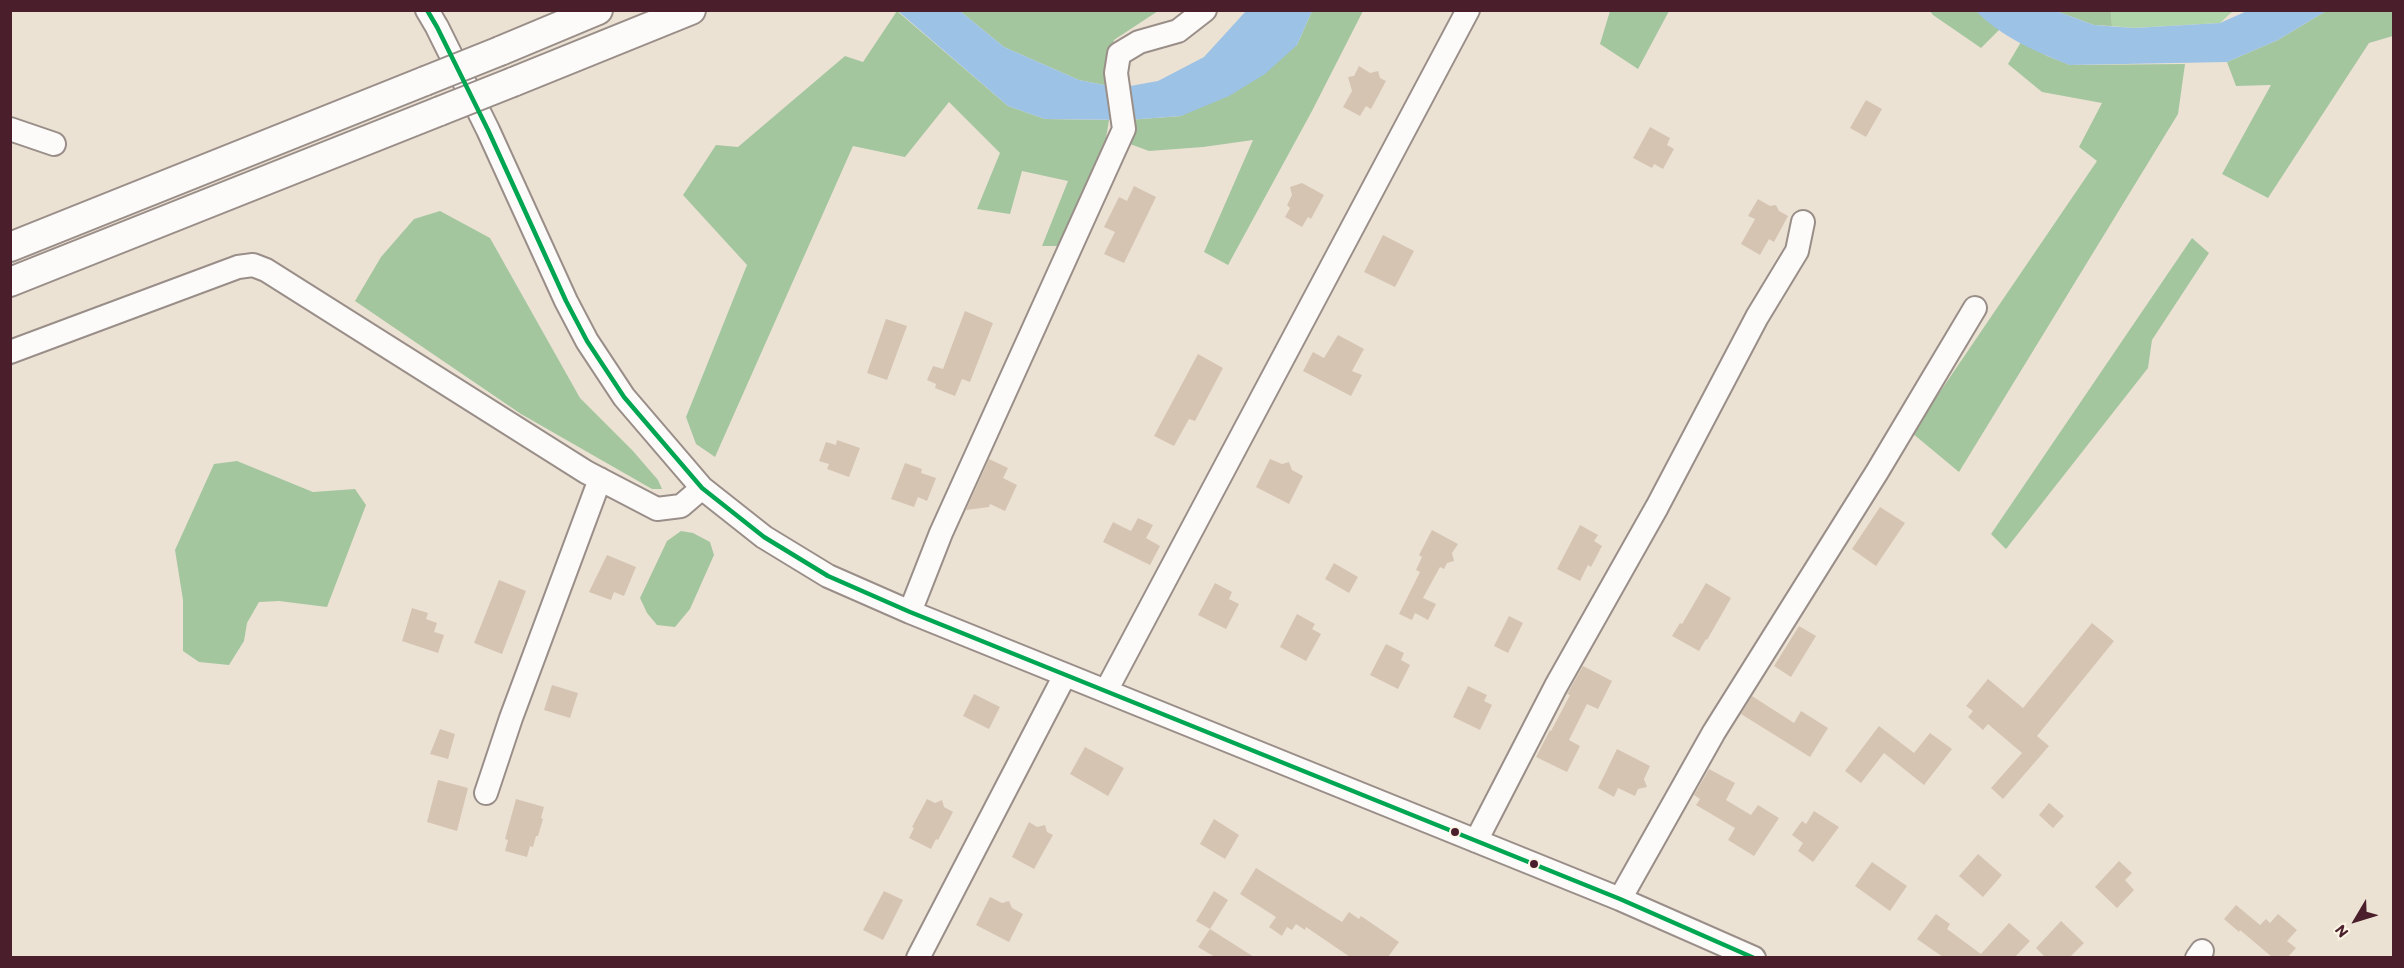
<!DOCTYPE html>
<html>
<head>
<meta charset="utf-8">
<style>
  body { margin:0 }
  #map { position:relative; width:2404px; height:968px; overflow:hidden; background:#ece2d4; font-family:Itim,sans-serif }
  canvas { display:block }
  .frame { position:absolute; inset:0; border:12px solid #4a1f2b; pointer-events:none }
  .north { position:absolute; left:2326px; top:890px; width:60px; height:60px; -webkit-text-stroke:4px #fcf5e5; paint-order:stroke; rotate:232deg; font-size:16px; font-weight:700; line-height:24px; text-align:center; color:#4a1f2b }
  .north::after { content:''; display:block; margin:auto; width:21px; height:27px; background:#4a1f2b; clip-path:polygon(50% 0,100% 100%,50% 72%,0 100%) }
</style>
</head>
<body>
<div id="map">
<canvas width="2404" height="968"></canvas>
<div class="frame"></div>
<div class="north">N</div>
</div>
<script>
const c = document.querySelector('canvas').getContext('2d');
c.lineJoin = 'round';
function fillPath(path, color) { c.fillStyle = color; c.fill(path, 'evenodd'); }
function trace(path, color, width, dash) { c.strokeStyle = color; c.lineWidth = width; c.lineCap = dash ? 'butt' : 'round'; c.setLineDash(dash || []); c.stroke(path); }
fillPath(new Path2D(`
  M 2111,11 L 2233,11 L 2220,23 L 2134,28 L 2112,26 Z`), '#b1d5aa');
fillPath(new Path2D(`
  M 897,11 L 1008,106 L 1045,119 L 1109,120 L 1103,157 L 1062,246 L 1042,246 L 1068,181 L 1022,171 L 1010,214 L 977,209 L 1000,153 L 949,102 L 905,157 L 853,146 L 715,457 L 696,444 L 686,417 L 747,265 L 683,195 L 716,145 L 738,147 L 845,56 L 863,62 Z
  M 960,11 L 1158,11 L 1114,40 L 1108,62 L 1109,86 L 1079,80 L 1004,47 Z
  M 1312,11 L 1363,11 L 1312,111 L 1228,265 L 1204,252 L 1253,140 L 1203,147 L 1149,151 L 1130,144 L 1128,120 L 1181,116 L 1297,45 Z
  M 1610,11 L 1669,11 L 1638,69 L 1600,44 Z
  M 1930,11 L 1976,11 L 2000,29 L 1981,48 L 1933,15 Z
  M 2056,11 L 2111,11 L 2112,26 L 2094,25 Z
  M 2326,11 L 2393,11 L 2393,36 L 2369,43 L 2268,198 L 2222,174 L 2271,85 L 2236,86 L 2227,62 L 2278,40 Z
  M 2021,42 L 2047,56 L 2070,65 L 2185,64 L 2178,114 L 1959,472 L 1912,433 L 2097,161 L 2079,147 L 2102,103 L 2042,92 L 2008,64 Z
  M 440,211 L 490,238 L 580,398 L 633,451 L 658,480 L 662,489 L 652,489 L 521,414 L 355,301 L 381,257 L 414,219 Z
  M 2192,238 L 2209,253 L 2152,340 L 2148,368 L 2006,549 L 1991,534 Z
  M 237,461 L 313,492 L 355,489 L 366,505 L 327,607 L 279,601 L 259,602 L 247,623 L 244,641 L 229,665 L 199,662 L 183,651 L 183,600 L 175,550 L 214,464 Z
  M 681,531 L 693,533 L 710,542 L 714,555 L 690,609 L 675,627 L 657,625 L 647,613 L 640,598 L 667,541 Z`), '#a3c69f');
fillPath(new Path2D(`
  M 898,11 L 960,11 L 1004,47 L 1079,80 L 1119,88 L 1158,81 L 1204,57 L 1246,11 L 1312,11 L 1297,45 L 1265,74 L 1229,96 L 1181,116 L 1127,120 L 1045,119 L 1008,106 Z
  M 1976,11 L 2056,11 L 2094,25 L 2134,28 L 2220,23 L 2247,11 L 2326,11 L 2278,40 L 2227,62 L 2070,65 C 2038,53 2000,36 1976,11 Z`), '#9cc2e5');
fillPath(new Path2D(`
  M 1359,66 L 1370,73 L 1378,71 L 1380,78 L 1386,81 L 1371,109 L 1366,106 L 1360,116 L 1343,107 L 1352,91 L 1348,77 L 1354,76 Z
  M 1866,100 L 1882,109 L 1866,137 L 1850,128 Z
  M 1650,127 L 1670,138 L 1667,145 L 1674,149 L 1663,169 L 1654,164 L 1652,168 L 1633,158 Z
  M 1302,183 L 1324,195 L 1311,219 L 1308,217 L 1302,227 L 1285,217 L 1290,208 L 1287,205 L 1292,195 L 1290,187 Z
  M 1134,186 L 1156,197 L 1124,263 L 1104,254 L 1115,232 L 1104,227 L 1119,197 L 1127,201 Z
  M 1758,199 L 1770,206 L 1776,205 L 1779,211 L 1788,216 L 1774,242 L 1769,239 L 1760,255 L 1741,244 L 1755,219 L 1748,216 Z
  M 1383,235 L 1414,251 L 1395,287 L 1364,272 Z
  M 965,311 L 993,323 L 970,382 L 962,379 L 955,396 L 935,388 L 936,384 L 927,380 L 933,366 L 943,369 Z
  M 886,319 L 907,326 L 887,380 L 867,373 Z
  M 1338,335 L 1364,349 L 1352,371 L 1362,375 L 1351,396 L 1303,371 L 1313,352 L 1324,358 Z
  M 1198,354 L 1223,368 L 1195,421 L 1189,419 L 1174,446 L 1154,436 Z
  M 837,440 L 860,448 L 849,477 L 827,469 L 829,464 L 819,461 L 826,442 L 836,445 Z
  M 989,459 L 1008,468 L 1003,478 L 1017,485 L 1005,511 L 990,504 L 989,507 L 966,510 Z
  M 1270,459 L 1282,464 L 1289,462 L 1292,470 L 1303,476 L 1289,504 L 1256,487 Z
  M 905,463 L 922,469 L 921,473 L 936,478 L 927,501 L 918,497 L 914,507 L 891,499 Z
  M 1880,507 L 1905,523 L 1876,566 L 1852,549 Z
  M 1138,518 L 1153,525 L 1146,538 L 1160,546 L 1150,565 L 1103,542 L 1113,522 L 1131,531 Z
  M 1580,525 L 1598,535 L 1594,541 L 1602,546 L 1591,567 L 1588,565 L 1580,581 L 1557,569 Z
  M 1432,530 L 1458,544 L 1452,553 L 1454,561 L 1447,563 L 1444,569 L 1440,567 L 1423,598 L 1436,604 L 1428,620 L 1415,613 L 1412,620 L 1399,614 L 1420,572 L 1416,570 L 1422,557 L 1419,555 Z
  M 607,555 L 636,567 L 624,596 L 614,592 L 611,600 L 589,592 Z
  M 1334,563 L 1358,577 L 1349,593 L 1325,579 Z
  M 499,580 L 526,591 L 502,654 L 474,643 Z
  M 1215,583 L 1232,592 L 1229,599 L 1239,604 L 1226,629 L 1198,615 Z
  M 1706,583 L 1731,598 L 1707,640 L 1706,639 L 1699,651 L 1672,636 L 1680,623 L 1682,624 Z
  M 412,608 L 428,613 L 426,619 L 437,623 L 434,632 L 444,635 L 438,653 L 402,641 Z
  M 1297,614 L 1315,624 L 1312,629 L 1321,634 L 1306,661 L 1280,647 Z
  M 1509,616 L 1523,623 L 1508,653 L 1494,646 Z
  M 2092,623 L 2114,641 L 2037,736 L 2049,746 L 2003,799 L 1991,788 L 2022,753 L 1988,724 L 1983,730 L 1968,717 L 1973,711 L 1966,706 L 1988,679 L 2023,708 Z
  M 1799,626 L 1816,636 L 1791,677 L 1774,666 Z
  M 1386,644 L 1404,653 L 1401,660 L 1410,665 L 1398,689 L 1370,675 Z
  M 1583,666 L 1612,681 L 1598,709 L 1587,704 L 1569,740 L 1580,746 L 1567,772 L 1536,757 L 1550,730 L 1551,731 L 1570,695 L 1567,694 Z
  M 552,685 L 578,693 L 570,718 L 544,710 Z
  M 1468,686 L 1487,695 L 1484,701 L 1492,705 L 1480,730 L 1453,717 Z
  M 974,694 L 1000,707 L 989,729 L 963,716 Z
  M 1752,696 L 1794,723 L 1801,711 L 1828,728 L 1810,757 L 1741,714 Z
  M 1879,726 L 1914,753 L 1930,733 L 1952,749 L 1924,785 L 1884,753 L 1861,783 L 1845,771 Z
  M 440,729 L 455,734 L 448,759 L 430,754 Z
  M 1085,747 L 1124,768 L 1108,796 L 1070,774 Z
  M 1617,749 L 1650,766 L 1644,779 L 1647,787 L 1638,789 L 1635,796 L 1618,788 L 1614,797 L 1598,788 Z
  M 1709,769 L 1735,783 L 1726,800 L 1751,815 L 1758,805 L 1779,818 L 1754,856 L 1728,840 L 1735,828 L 1696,805 L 1700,799 L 1694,795 Z
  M 438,780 L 468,788 L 457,831 L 427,822 Z
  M 516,799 L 544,807 L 541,818 L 543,819 L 538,836 L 536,836 L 533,847 L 530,846 L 527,857 L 505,851 L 508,840 L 505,839 Z
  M 927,799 L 935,803 L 942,800 L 944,807 L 953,812 L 938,840 L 936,839 L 931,849 L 909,838 L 914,828 L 912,827 Z
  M 2049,803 L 2064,816 L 2053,828 L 2039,815 Z
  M 1814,811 L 1839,827 L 1813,862 L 1798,851 L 1803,843 L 1792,835 L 1802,821 L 1806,824 Z
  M 1214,819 L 1239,835 L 1225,859 L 1200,844 Z
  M 1029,822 L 1037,827 L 1045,825 L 1047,832 L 1053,835 L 1034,869 L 1012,857 Z
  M 1978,854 L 2002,875 L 1983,897 L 1959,876 Z
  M 2119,861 L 2132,873 L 2125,880 L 2134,890 L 2117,908 L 2095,887 Z
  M 1872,862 L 1907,886 L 1890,911 L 1855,886 Z
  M 1256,868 L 1342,922 L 1349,912 L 1359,919 L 1361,916 L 1399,942 L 1388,957 L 1350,957 L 1306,927 L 1305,930 L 1296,924 L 1292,930 L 1287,927 L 1282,936 L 1269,927 L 1276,917 L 1240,894 Z
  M 884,891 L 903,900 L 883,940 L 863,930 Z
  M 1214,891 L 1228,900 L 1210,929 L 1196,921 Z
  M 990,897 L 1002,903 L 1009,901 L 1012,908 L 1023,914 L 1009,942 L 976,925 Z
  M 2236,905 L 2260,925 L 2266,919 L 2270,923 L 2278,914 L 2297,930 L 2287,941 L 2296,948 L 2288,957 L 2272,957 L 2240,930 L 2239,932 L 2224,919 Z
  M 1936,914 L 1950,924 L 1947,929 L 1981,954 L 2009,923 L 2030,941 L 2015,957 L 1943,957 L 1917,939 Z
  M 2061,921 L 2084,943 L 2070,957 L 2045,957 L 2036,948 Z
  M 1210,929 L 1254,957 L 1215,957 L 1198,947 Z`), '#d5c4b2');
const minor = new Path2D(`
  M 427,10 L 437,27 L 488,130 L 566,301 L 587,341 L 624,397 L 702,488 L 764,537 L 828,576 L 910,612 L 1620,899 L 1754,958
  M 10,129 L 54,144
  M 10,352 L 238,267 L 253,265 L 266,270 L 586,472 L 657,509 L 681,506 L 702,488
  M 910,612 L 941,533 L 1124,129 L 1116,73 L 1119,54 L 1139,42 L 1178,31 L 1205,10
  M 1106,691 L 1468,10
  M 486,793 L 511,718 L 600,479
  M 1476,841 L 1556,686 L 1657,507 L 1757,317 L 1797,251 L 1803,222
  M 1620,899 L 1714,732 L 1877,472 L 1975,308
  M 918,958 L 1065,675
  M 2197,958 L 2202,951`);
const major = new Path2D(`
  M 500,51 L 598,10
  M 513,82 L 691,10
  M 10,247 L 425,81
  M 10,282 L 440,111`);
trace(minor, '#9a8e89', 26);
trace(major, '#9a8e89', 32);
trace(minor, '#fcfbf9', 22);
trace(major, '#fcfbf9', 28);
const majorBridge = new Path2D(`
  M 425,81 L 500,51
  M 440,111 L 513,82`);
trace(majorBridge, '#9a8e89', 32, []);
trace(majorBridge, '#fcfbf9', 28);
trace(new Path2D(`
  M 427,10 L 437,27 L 488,130 L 566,301 L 587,341 L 624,397 L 702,488 L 764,537 L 828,576 L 910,612 L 1620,899 L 1754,958`), '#00a651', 4.5);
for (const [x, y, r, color] of [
  [1455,832,5,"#4a1f2b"],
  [1534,864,5,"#4a1f2b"]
]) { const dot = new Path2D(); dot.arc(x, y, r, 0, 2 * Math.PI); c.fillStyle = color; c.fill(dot); trace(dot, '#fcf5e5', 2); }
</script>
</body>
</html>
